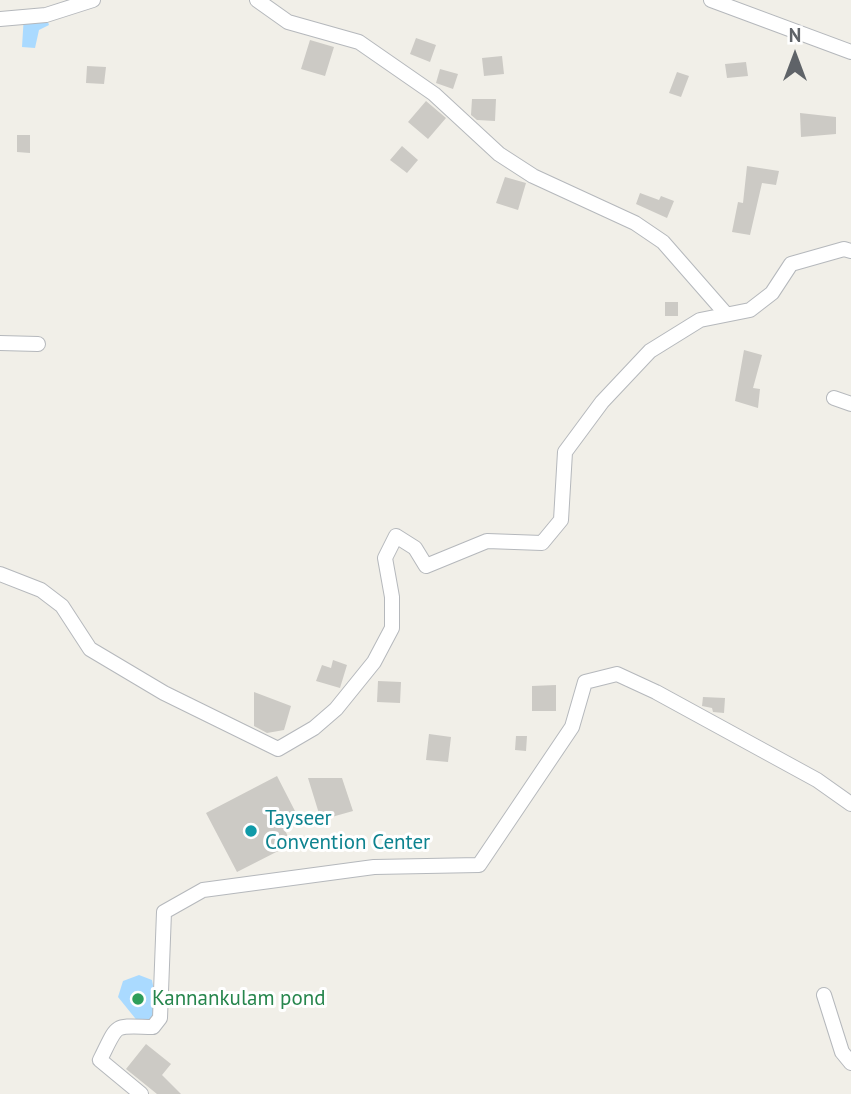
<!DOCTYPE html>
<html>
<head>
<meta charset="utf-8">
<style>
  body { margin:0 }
  #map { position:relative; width:851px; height:1094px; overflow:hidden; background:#f1efe8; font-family:"PT Sans",sans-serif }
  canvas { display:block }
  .north { position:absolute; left:760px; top:21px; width:70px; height:70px; -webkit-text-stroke:5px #fff; paint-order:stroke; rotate:0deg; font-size:19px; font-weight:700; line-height:28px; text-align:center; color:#5f6368 }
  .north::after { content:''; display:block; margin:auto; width:24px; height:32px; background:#5f6368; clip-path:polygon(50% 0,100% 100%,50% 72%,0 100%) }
</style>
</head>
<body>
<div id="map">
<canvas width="851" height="1094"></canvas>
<div class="north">N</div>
</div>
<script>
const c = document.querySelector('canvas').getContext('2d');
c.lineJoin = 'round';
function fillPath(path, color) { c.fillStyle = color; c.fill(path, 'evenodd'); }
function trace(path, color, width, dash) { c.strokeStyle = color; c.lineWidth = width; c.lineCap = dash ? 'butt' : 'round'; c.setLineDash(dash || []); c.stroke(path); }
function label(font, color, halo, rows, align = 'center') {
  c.font = font + ' "PT Sans",sans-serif'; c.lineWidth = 6; c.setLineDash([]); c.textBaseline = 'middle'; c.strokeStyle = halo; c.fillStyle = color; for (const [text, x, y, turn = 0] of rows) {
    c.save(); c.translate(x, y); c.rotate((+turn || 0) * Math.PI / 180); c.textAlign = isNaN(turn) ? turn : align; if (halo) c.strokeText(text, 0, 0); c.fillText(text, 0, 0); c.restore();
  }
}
fillPath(new Path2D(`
  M 24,15 L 46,16 L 49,25 L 39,30 L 35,48 L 22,47 Z
  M 139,975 L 152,980 L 158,1012 L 154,1020 L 139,1023 L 118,997 L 123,981 Z`), '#aadaff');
fillPath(new Path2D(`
  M 416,38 L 436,45 L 430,62 L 410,54 Z
  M 310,40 L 334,47 L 325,76 L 301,69 Z
  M 502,56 L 504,74 L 484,76 L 482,58 Z
  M 746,62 L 748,76 L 727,78 L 725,64 Z
  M 87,66 L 106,67 L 104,84 L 86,83 Z
  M 440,69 L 458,74 L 453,89 L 436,83 Z
  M 677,72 L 689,76 L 681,97 L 669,93 Z
  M 472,99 L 496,99 L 495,121 L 477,120 L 471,115 Z
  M 426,101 L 446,118 L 428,139 L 408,122 Z
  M 800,113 L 836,117 L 836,134 L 801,137 Z
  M 17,135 L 30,135 L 30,153 L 17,152 Z
  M 402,146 L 418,160 L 407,173 L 390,160 Z
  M 747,166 L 779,171 L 776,185 L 762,183 L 750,235 L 732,232 L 738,202 L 743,203 Z
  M 505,177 L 526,183 L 518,210 L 496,203 Z
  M 640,193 L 659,200 L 661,196 L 674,201 L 667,218 L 636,204 Z
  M 665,302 L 678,302 L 678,316 L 665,316 Z
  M 744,350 L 762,355 L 753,388 L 760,389 L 758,408 L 735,401 Z
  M 333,660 L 347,665 L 340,688 L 316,681 L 322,665 L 331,668 Z
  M 378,681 L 401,682 L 400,703 L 377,702 Z
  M 556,685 L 556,711 L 532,711 L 532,686 Z
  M 254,692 L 291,706 L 284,730 L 267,733 L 254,726 Z
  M 703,697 L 725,698 L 724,713 L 713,712 L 712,708 L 702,706 Z
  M 429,734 L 451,737 L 448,762 L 426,760 Z
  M 516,736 L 527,736 L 526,751 L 515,750 Z
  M 277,776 L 295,811 L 279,819 L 292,844 L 237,872 L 206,813 Z
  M 308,778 L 342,778 L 353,811 L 321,820 Z
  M 146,1044 L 171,1064 L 162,1075 L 181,1094 L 157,1094 L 126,1069 Z`), '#cccac5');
const street = new Path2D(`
  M 257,0 L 288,22 L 359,42 L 434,94 L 499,154 L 533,176 L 635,223 L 663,242 L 726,314
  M 711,0 L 851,52
  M 0,19 L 46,15 L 93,0
  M 0,343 L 38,344
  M 834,398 L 851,404
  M 0,574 L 41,590 L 62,606 L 90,649 L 164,693 L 278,749 L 314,728 L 336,709 L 374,662 L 392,628 L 392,597 L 385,558 L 396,536 L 415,548 L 426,566 L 487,541 L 542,543 L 561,520 L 565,452 L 602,402 L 650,351 L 700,320 L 750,310 L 772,293 L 791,264 L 844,249 L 851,251
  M 824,995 L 842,1052 L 851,1063
  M 141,1094 L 100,1060 C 119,1022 112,1026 153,1027 L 160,1018 L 164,912 L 203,890 L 374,867 L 479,865 L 572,727 L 585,682 L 617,674 L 656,692 L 817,780 L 851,804`);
trace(street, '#b5b8bc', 16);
trace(street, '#fff', 14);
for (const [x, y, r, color] of [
  [251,831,7,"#0f9aa8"],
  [138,999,7,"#2e9e5b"]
]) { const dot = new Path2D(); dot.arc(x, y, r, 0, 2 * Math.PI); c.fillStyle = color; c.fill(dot); trace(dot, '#fff', 2.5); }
label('21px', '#0d838f', '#fff', [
  ["Tayseer",265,819],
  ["Convention Center",265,843]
], 'left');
label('21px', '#27864d', '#fff', [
  ["Kannankulam pond",152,999]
], 'left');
</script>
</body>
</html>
